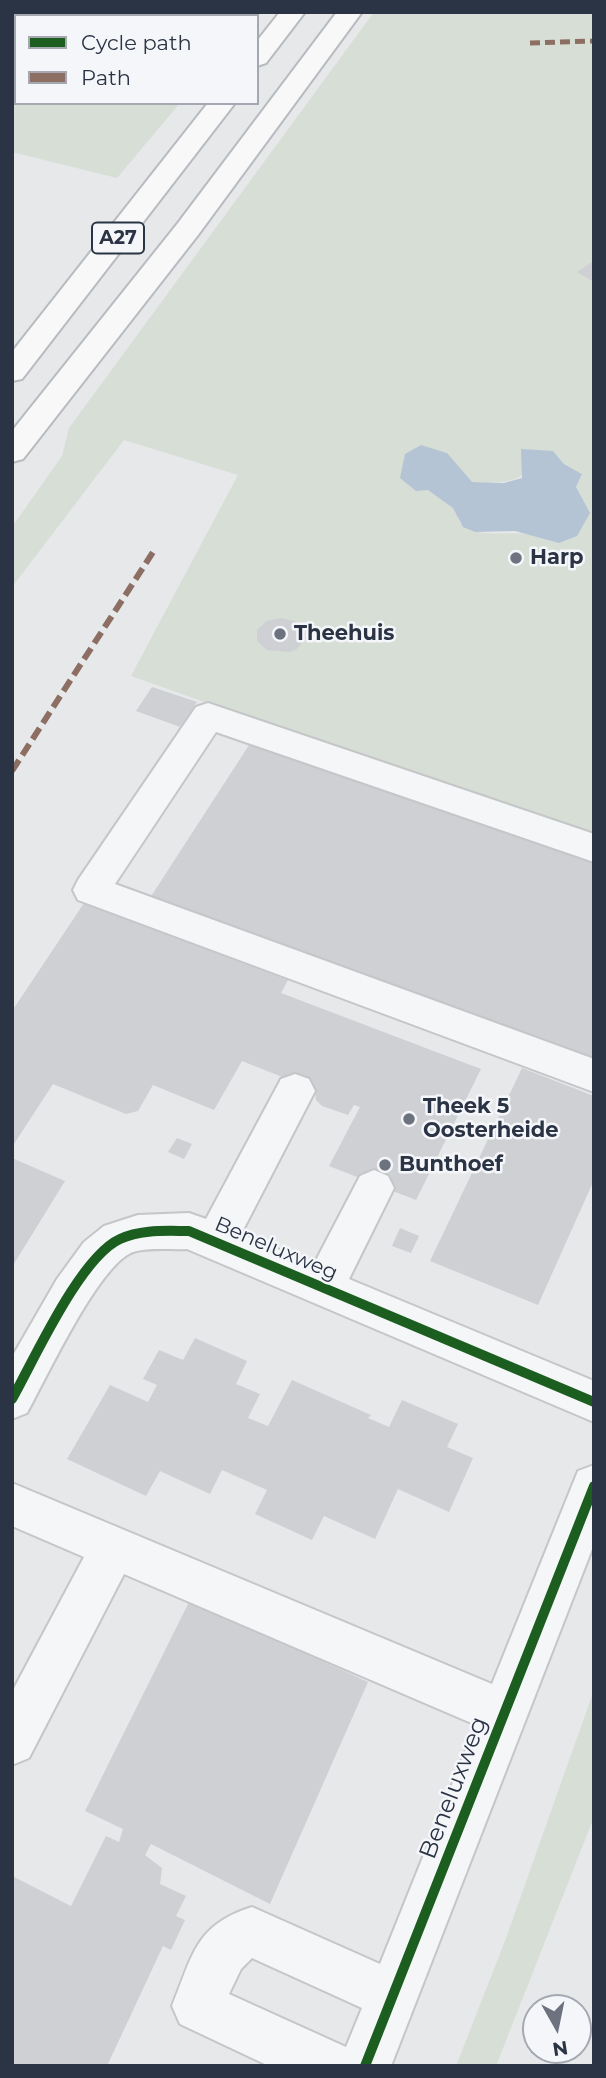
<!DOCTYPE html>
<html>
<head>
<meta charset="utf-8">
<style>
  body { margin:0 }
  #map { position:relative; width:606px; height:2078px; overflow:hidden; background:#e6e8ea; font-family:Montserrat,sans-serif }
  canvas { display:block }
  .frame { position:absolute; inset:0; border:14px solid #2b3445; pointer-events:none }
  .legend { position:absolute; left:14px; top:14px; width:245px; height:91px; box-sizing:border-box; background:#f4f6f9; border:2px solid #a4a8b1; margin:0; padding:9px 12px; list-style:none; font-size:21px; color:#2b3445 }
  .legend li { display:flex; align-items:center; gap:14px; height:35px }
  .legend b { width:35px; border:2px solid #a4a8b1 }
  .north { position:absolute; left:522px; top:1994px; width:70px; height:70px; box-sizing:border-box; background:#f4f6f9; border:2px solid #a4a8b1; border-radius:50%; rotate:171deg; font-size:19px; font-weight:700; line-height:28px; text-align:center; color:#2b3445 }
  .north::after { content:''; display:block; margin:auto; width:24px; height:32px; background:#6c737f; clip-path:polygon(50% 0,100% 100%,50% 72%,0 100%) }
</style>
</head>
<body>
<div id="map">
<canvas width="606" height="2078"></canvas>
<div class="frame"></div>
<ul class="legend">
<li><b style="height:9px;background:#1b5e20"></b>Cycle path</li>
<li><b style="height:9px;background:#8d6e63"></b>Path</li>
</ul>
<div class="north">N</div>
</div>
<script>
const c = document.querySelector('canvas').getContext('2d');
c.lineJoin = 'round';
function fillPath(path, color) { c.fillStyle = color; c.fill(path, 'evenodd'); }
function trace(path, color, width, dash) { c.strokeStyle = color; c.lineWidth = width; c.lineCap = dash ? 'butt' : 'round'; c.setLineDash(dash || []); c.stroke(path); }
function label(font, color, halo, rows, align = 'center') {
  c.font = font + ' Montserrat,sans-serif'; c.lineWidth = 5; c.setLineDash([]); c.textBaseline = 'middle'; c.strokeStyle = halo; c.fillStyle = color; for (const [text, x, y, turn = 0] of rows) {
    c.save(); c.translate(x, y); c.rotate((+turn || 0) * Math.PI / 180); c.textAlign = isNaN(turn) ? turn : align; if (halo) c.strokeText(text, 0, 0); c.fillText(text, 0, 0); c.restore();
  }
}
fillPath(new Path2D(`
  M 12,12 L 255,12 L 252,16 L 16,16 L 16,103 L 180,103 L 117,178 L 12,152 Z
  M 374,12 L 594,12 L 594,840 L 131,676 L 238,475 L 124,440 L 12,587 L 12,527 L 62,456 L 69,428 ZM 553,451 L 564,464 L 582,474 L 576,487 L 534,535 C 512,530 477,540 460,523 L 457,514 L 472,482 C 517,484 520,480 553,451 Z
  M 594,1690 L 594,1817 L 496,2066 L 456,2066 L 505,1941 Z`), '#d6ded6');
fillPath(new Path2D(`
  M 421,445 L 447,453 L 472,482 L 504,483 L 522,478 L 521,449 L 553,451 L 564,464 L 582,474 L 576,487 L 590,513 L 577,536 L 559,543 L 515,531 L 475,532 L 463,527 L 453,508 L 428,490 L 416,491 L 400,478 L 405,454 Z`), '#b4c4d5');
fillPath(new Path2D(`
  M 594,261 L 594,282 L 577,272 Z
  M 282,618 L 297,622 L 302,626 L 305,638 L 297,649 L 290,652 L 267,650 L 257,641 L 257,630 L 267,621 Z
  M 152,687 L 197,702 L 180,727 L 136,711 Z
  M 251,742 L 594,861 L 594,1068 L 148,901 Z
  M 84,903 L 288,980 L 281,993 L 481,1069 L 416,1200 L 329,1166 L 360,1107 L 354,1105 L 348,1115 L 322,1106 L 316,1100 L 315,1090 L 242,1061 L 214,1110 L 153,1085 L 138,1111 L 126,1114 L 53,1084 L 12,1147 L 12,1011 Z
  M 522,1068 L 594,1096 L 594,1180 L 538,1305 L 430,1261 Z
  M 177,1138 L 192,1144 L 184,1159 L 168,1152 Z
  M 12,1158 L 65,1181 L 12,1267 Z
  M 400,1228 L 419,1236 L 411,1253 L 392,1246 Z
  M 195,1338 L 247,1361 L 236,1384 L 260,1394 L 248,1418 L 268,1426 L 292,1380 L 371,1415 L 368,1418 L 389,1427 L 402,1400 L 458,1424 L 447,1447 L 473,1458 L 449,1512 L 398,1489 L 375,1539 L 324,1516 L 312,1540 L 255,1514 L 267,1490 L 222,1470 L 210,1494 L 160,1471 L 146,1496 L 67,1459 L 110,1385 L 148,1402 L 157,1385 L 143,1379 L 159,1350 L 183,1360 Z
  M 190,1600 L 368,1682 L 270,1904 L 151,1844 L 145,1855 L 162,1868 L 160,1884 L 186,1896 L 176,1916 L 185,1920 L 171,1950 L 163,1946 L 107,2066 L 12,2066 L 12,1876 L 71,1906 L 106,1836 L 119,1842 L 123,1829 L 85,1811 Z`), '#ced0d3');
const minor = new Path2D(`
  M 208,703 L 594,834 L 594,862 L 216,732 L 115,884 L 594,1059 L 594,1092 L 78,900 L 73,890 L 78,880 L 196,707 Z
  M 295,1074 L 309,1079 L 315,1091 L 241,1234 L 314,1264 L 360,1176 L 374,1170 L 388,1176 L 394,1188 L 349,1279 L 594,1381 L 594,1422 L 187,1249 C 170,1250 150,1247 133,1252 C 99,1264 46,1379 27,1413 L 12,1419 L 12,1357 L 57,1279 L 84,1242 L 104,1226 L 138,1215 L 189,1213 L 206,1219 L 281,1079 Z
  M 594,1465 L 594,1544 L 391,2066 L 269,2066 L 180,2024 L 172,2006 C 193,1955 195,1925 252,1907 L 380,1964 L 476,1725 L 124,1574 L 29,1758 L 12,1765 L 12,1692 L 84,1557 L 12,1526 L 12,1483 L 492,1684 L 578,1471 ZM 252,1958 L 362,2008 L 346,2047 L 229,1994 L 241,1969 Z`);
const highway = new Path2D(`
  M 280,12 L 305,12 L 266,63 L 257,66 L 257,41 Z
  M 337,12 L 362,12 L 198,235 L 23,459 L 12,462 L 12,431 L 178,223 Z
  M 208,103 L 235,103 L 22,379 L 12,381 L 12,352 Z`);
trace(minor, '#c4c6c8', 4);
trace(highway, '#b8bbbf', 4);
fillPath(minor, '#f5f6f7');
fillPath(highway, '#f8f8f8');
trace(new Path2D(`
  M 181,16 L 183,12
  M 530,43 L 594,41
  M 12,92 L 16,91`), '#8d6e63', 5, [10, 5]);
trace(new Path2D(`
  M 12,771 L 155,549`), '#8d6e63', 6, [13, 6]);
trace(new Path2D(`
  M 12,1399 C 34,1360 80,1257 120,1239 C 141,1229 166,1231 189,1231 L 594,1402
  M 365,2066 L 594,1486`), '#1b5e20', 10);
for (const [x, y, r, color] of [
  [516,558,7,"#6c737f"],
  [280,634,7,"#6c737f"],
  [409,1119,7,"#6c737f"],
  [385,1165,7,"#6c737f"]
]) { const dot = new Path2D(); dot.arc(x, y, r, 0, 2 * Math.PI); c.fillStyle = color; c.fill(dot); trace(dot, '#f4f6f9', 2.5); }
for (const [x, y, w] of [
  [118,238,52]
]) { const box = new Path2D(); box.roundRect(x - w / 2, y - 15.5, w, 31, 5); c.fillStyle = '#f4f6f9'; c.fill(box); trace(box, '#2b3445', 2); }
label('bold 19px', '#2b3445', null, [
  ["A27",118,238]
]);
label('bold 21px', '#2b3445', '#f4f6f9', [
  ["Harp",530,558],
  ["Theehuis",294,634],
  ["Theek 5",423,1107],
  ["Oosterheide",423,1131],
  ["Bunthoef",399,1165]
], 'left');
label('21px', '#2b3445', '#f4f6f9', [
  ["Beneluxweg",276,1249,23]
]);
label('24px', '#2b3445', '#f4f6f9', [
  ["Beneluxweg",454,1788,-69]
]);
</script>
</body>
</html>
